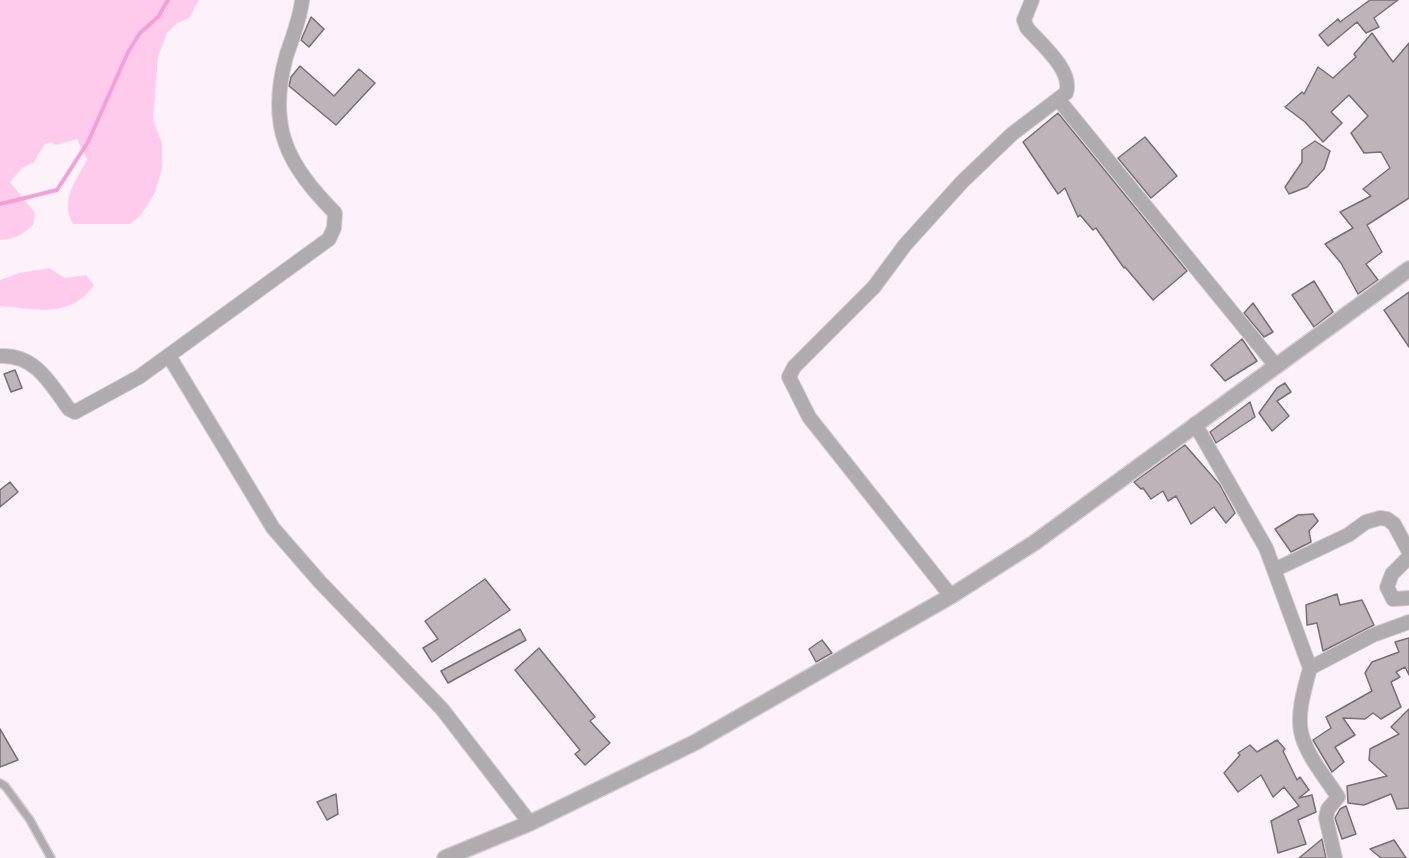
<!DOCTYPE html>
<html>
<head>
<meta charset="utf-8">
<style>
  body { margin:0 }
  canvas { display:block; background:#fdf2f9 }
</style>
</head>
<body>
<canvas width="1409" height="858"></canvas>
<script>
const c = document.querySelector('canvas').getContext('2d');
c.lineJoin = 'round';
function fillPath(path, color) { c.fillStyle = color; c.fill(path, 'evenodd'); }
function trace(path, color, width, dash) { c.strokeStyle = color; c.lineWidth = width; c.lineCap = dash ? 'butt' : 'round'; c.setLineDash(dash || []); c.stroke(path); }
fillPath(new Path2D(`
  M 0,0 L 199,0 L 189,18 L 177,23 L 167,33 L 158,57 L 153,119 L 162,144 L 162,168 L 155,193 L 140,216 L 130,224 L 73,224 C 60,200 75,182 87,160 L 77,139 L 56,145 L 51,142 L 45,144 L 34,162 L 22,168 L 10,182 L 35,213 L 33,225 C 22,235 15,239 0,240 Z
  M 49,268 L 65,278 L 86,275 L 94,285 C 71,319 35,309 0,306 L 0,280 L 19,273 Z`), '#fecbec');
trace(new Path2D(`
  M 0,204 L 57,190 L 88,142 L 128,52 L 140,33 L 158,17 L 168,0`), '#f2a0d7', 4);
const building = new Path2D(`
  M 1370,0 L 1398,0 L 1374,18 L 1379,27 L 1366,33 L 1357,22 L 1328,46 L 1319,35 L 1338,19 L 1340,22 Z
  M 311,17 L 324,29 L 309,47 L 301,40 Z
  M 1372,33 L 1393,62 L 1409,43 L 1409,198 L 1367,225 L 1382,252 L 1366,264 L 1378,280 L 1358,294 L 1341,263 L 1325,244 L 1353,228 L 1340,212 L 1371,196 L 1363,189 L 1390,168 L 1381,152 L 1364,153 L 1351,133 L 1368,116 L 1349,95 L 1331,112 L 1342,123 L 1323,142 L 1305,122 L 1285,107 L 1302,92 L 1304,94 L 1318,67 L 1333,78 L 1356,57 L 1354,54 Z
  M 300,66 L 334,96 L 359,69 L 375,83 L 336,125 L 289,86 L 291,77 Z
  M 1058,113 L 1187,271 L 1153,300 L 1125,267 L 1124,268 L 1096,228 L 1093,230 L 1080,215 L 1078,217 L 1065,188 L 1058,194 L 1023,142 Z
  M 1145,137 L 1177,176 L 1151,198 L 1118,158 Z
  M 1315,141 L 1330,151 L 1324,169 L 1307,187 L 1289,194 L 1285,187 L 1302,162 L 1302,150 Z
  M 1314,281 L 1333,312 L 1314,327 L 1292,295 Z
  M 1409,292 L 1409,347 L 1384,310 Z
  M 1253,303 L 1273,332 L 1264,337 L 1244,313 Z
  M 1242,339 L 1257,361 L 1225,381 L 1211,365 Z
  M 15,370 L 22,388 L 11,392 L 4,374 Z
  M 1285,383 L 1291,392 L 1277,401 L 1289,416 L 1272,431 L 1259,413 L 1277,388 Z
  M 1250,402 L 1255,417 L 1216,443 L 1210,432 Z
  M 1185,445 L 1220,485 L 1235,513 L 1226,523 L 1214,507 L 1191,524 L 1176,496 L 1168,501 L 1163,491 L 1151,499 L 1143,488 L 1141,489 L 1134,482 Z
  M 10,482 L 18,492 L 0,507 L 0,490 Z
  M 1313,514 L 1318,521 L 1309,531 L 1311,542 L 1291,552 L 1275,529 L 1298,515 Z
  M 485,579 L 510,610 L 432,662 L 423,648 L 438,639 L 425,621 Z
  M 1337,594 L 1340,605 L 1362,600 L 1374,625 L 1323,651 L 1317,623 L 1307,625 L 1306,605 Z
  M 520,629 L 526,640 L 448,683 L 441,671 Z
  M 1409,638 L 1409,675 L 1405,667 L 1396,672 L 1400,677 L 1391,682 L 1401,707 L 1381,719 L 1373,713 L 1365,719 L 1343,718 L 1355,735 L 1335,747 L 1344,762 L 1332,772 L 1313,740 L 1331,728 L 1326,717 L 1372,691 L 1365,673 L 1372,662 L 1399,652 L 1395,642 Z
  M 822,640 L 832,653 L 816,662 L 809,649 Z
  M 539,648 L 595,717 L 590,721 L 610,743 L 585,765 L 575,754 L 580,750 L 515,670 Z
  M 1409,709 L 1409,808 L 1397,809 L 1391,794 L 1364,805 L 1348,803 L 1347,786 L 1387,776 L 1369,760 L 1370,749 L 1399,734 L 1391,727 Z
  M 0,729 L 18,760 L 0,767 Z
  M 1277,740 L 1285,749 L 1283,751 L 1297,780 L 1300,777 L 1309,790 L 1299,798 L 1312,795 L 1316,812 L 1298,820 L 1306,844 L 1278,853 L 1271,821 L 1299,806 L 1284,787 L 1273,797 L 1261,775 L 1238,792 L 1224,773 L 1240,755 L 1238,753 L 1250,745 L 1257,752 Z
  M 336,794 L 338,814 L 327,820 L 317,802 Z
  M 1346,806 L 1356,834 L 1342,839 L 1335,818 L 1340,809 Z
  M 1322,839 L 1326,858 L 1299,858 Z
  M 1394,840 L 1406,858 L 1381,858 L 1370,849 Z`);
fillPath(building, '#bdb3b9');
trace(building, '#797076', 1.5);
const service = new Path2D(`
  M 0,783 L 5,786 L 30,820 L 51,858`);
const minor = new Path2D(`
  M 1058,99 L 1276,366
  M 0,356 C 35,354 50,383 69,409 L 75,412 L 139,377 L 329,239 L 334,228 L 335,213 C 287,164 267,127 286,57 C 292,38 300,20 302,0
  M 169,356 L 273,528 L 320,582 L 442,709 L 530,823
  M 1195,424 L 1266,548 L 1310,668 L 1373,635 L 1409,622
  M 1409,557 L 1392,574 L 1387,587 L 1393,599 L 1409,598
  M 1274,570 L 1348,535 L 1366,522 L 1380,518 L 1387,519 L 1394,524 L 1409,552
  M 951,596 L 809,417 L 789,377 L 794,367 L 874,287 L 905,245 L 962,182 L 1012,134 L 1066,93 C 1074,71 1040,43 1027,28 L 1024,20 L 1032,0
  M 1310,668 C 1305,688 1297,711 1301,732 C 1306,755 1326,778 1338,797 L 1328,809 L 1326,818 L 1335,858`);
const tertiary = new Path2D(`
  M 445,858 L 530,823 L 694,743 L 951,596 L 1034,543 L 1409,269`);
trace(service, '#d7cdd4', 10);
trace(minor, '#d7cdd4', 16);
trace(tertiary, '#d7cdd4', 18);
trace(service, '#b0abae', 7);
trace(minor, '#b0abae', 14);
trace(tertiary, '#b0abae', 15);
</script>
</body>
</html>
